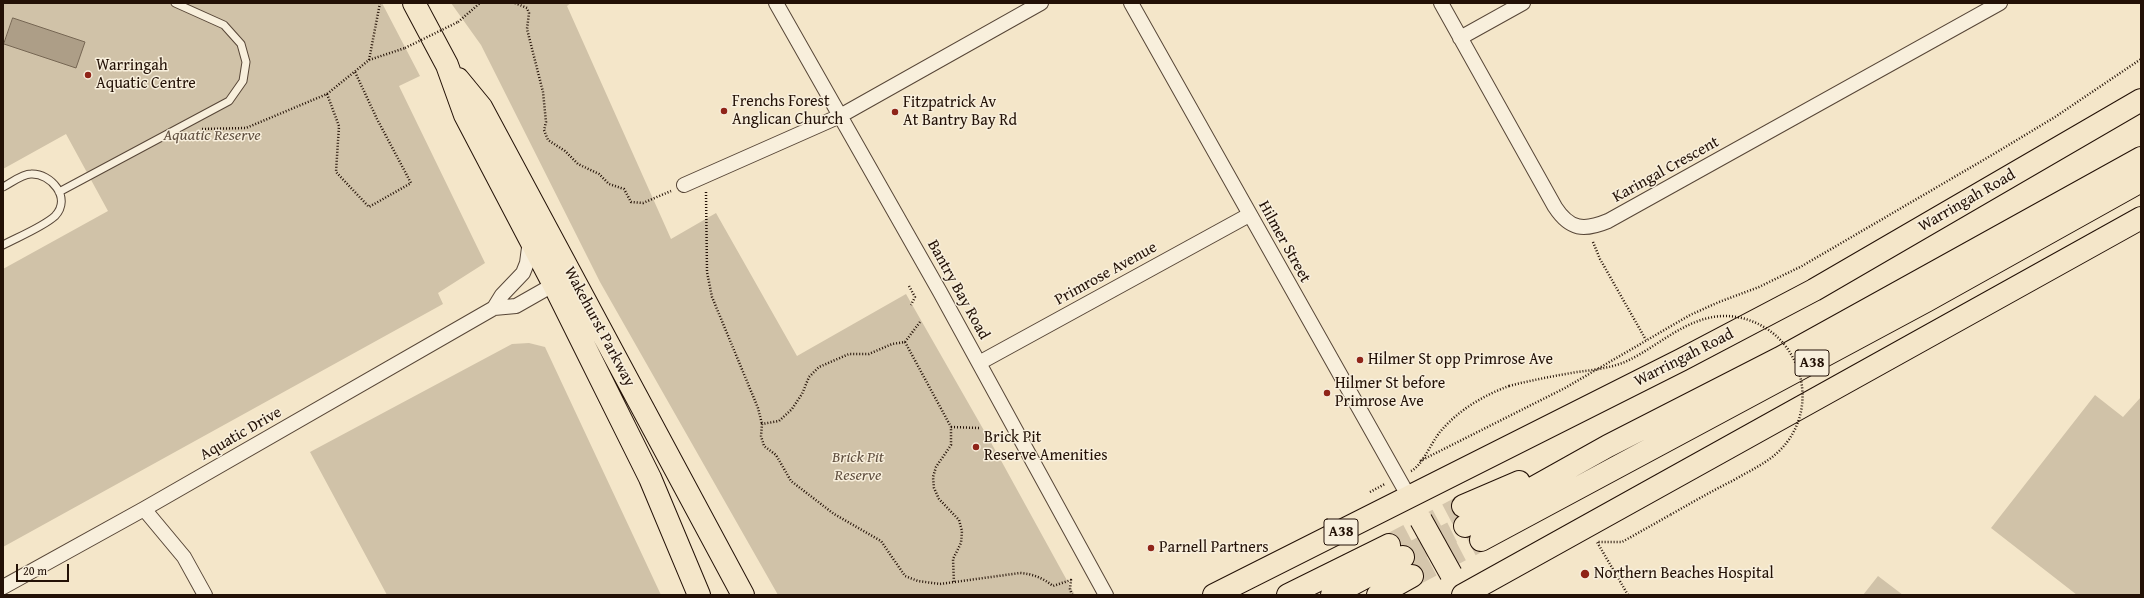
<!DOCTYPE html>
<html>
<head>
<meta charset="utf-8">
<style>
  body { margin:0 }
  #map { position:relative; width:2144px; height:598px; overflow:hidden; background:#f4e6c9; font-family:"Gentium Book Plus",serif }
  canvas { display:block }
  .frame { position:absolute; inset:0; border:4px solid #231106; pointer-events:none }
  .scale { position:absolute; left:16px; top:564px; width:53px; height:18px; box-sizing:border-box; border:2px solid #231106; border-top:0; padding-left:5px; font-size:12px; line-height:14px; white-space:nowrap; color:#231106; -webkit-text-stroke:3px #f8efdc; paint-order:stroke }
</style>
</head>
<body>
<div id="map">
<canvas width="2144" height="598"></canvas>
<div class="frame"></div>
<div class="scale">20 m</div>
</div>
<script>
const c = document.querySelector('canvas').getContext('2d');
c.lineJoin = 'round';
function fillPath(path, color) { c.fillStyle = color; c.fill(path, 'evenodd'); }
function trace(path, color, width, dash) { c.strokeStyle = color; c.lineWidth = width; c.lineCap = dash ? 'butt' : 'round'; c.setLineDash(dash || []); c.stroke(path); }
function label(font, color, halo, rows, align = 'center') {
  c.font = font + ' "Gentium Book Plus",serif'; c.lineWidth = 3; c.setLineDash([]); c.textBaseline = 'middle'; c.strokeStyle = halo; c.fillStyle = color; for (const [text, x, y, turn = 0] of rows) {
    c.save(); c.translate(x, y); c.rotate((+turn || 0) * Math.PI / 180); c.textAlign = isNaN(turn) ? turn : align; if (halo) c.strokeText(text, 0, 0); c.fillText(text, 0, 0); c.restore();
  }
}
fillPath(new Path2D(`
  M 3,3 L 382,3 L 420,76 L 399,86 L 485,263 L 438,293 L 443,304 L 3,547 L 3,269 L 108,211 L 66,134 L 3,169 Z
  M 451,3 L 571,3 L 567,6 L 671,239 L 716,213 L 797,356 L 906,294 L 998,455 L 1075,595 L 778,595 L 600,282 L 481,45 Z
  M 529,343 L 545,347 L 661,595 L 387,595 L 310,452 L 512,344 Z
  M 2095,395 L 2123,417 L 2141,397 L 2141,595 L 2077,595 L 1991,528 Z
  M 1878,576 L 1903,595 L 1863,595 Z`), '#d0c2a8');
const water = new Path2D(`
  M 13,18 L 85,42 L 76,68 L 4,44 Z`);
fillPath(water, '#ad9e87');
trace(water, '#766653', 1);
trace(new Path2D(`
  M 1389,545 L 1463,506
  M 1403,557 L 1465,526
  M 1412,576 L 1481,540`), '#d5c6ac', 22, [22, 11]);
const lane = new Path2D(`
  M 3,187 C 11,183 22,174 31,174 C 51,173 72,198 55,216 C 43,227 18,237 3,245
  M 59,192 L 229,101 L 243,81 L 246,62 L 241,44 L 224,25 L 175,3`);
const street = new Path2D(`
  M 776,3 L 940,292 L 1106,595
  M 1131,3 L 1409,497
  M 1441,3 L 1555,207 C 1570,230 1584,231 1608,221 L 2000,3
  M 1460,38 L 1523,3
  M 684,185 L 840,116 L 1041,3
  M 494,308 L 502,295 L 523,273 L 527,263 L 530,240
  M 979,363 L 1249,215
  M 144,509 L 184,557 L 205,595
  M 3,587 L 144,509 L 494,308 L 516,306 L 560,281`);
const primary = new Path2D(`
  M 414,3 L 447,65 L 465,115 L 554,285 L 650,478 L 699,595
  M 458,79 L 481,107 L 743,595
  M 1214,595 L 1681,360 L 1814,290 L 2141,100
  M 1463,595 L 2141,218`);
const highway = new Path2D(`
  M 1463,506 L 1519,482
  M 1465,526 L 1608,446 L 1780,358 L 2141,158
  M 1481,540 L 1926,301 L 2141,181
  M 1288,595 L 1389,545
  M 1332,595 L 1403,557
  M 1378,595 L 1412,576`);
trace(lane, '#574637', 9);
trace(street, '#574637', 16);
trace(primary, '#231106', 24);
trace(highway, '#231106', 24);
trace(new Path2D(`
  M 515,3 L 527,8 L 529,13 L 527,29 L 543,92 L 546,122 L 544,130 L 548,140 L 565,151 L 578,164 L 599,174 L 609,184 L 624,189 L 631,202 L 643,203 L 671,191
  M 458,22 L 480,3
  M 369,60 L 380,3
  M 327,94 L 339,126 L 336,172 L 369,207 L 411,183 L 377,119 L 355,72
  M 202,129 L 246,128 L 327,94 L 369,60 L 405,48
  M 706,192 L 707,272 L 712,297 L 758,408 L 762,424
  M 1593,242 L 1600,259 L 1646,340
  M 909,286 L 915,297 L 911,305
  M 920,322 L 905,342 L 892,344 L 869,354 L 849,354 L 819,367 L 809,377 L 802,394 L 792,409 L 779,421 L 762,424 L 761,436 L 764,446 L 776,455 L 791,481 L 834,514 L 881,541 L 905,576 L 918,581 L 940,584 L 1020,573 C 1033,574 1043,578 1053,586 L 1071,580 L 1070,589 L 1072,595
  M 905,342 L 951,427 L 951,445 L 936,467 L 933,477 L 934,488 L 939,499 L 959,520 L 962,531 L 961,543 L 953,559 L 954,583
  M 951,427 L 979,428
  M 1420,461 L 1565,388 L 1690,315 L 1719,302 L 1759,287 L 1802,266 L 1992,155 L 2055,117 L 2141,59
  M 1411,471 C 1422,466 1431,443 1440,432 C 1457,411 1484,395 1509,386
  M 1370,492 L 1385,484
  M 1628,595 L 1597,542 L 1622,542 L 1670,515`), '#231106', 2.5, [1, 2]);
trace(lane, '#f8efdc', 7);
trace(street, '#f8efdc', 14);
trace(primary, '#f4e6c9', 22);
trace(highway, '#f4e6c9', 22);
const primaryBridge = new Path2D(`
  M 1421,520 L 1451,574`);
trace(primaryBridge, '#231106', 24, []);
trace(new Path2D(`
  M 405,48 L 458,22
  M 1509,386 C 1532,380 1554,376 1577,372 C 1593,370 1610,368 1625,362 C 1658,347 1687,316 1725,316 C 1750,316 1776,330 1789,351 C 1810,383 1807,426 1777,453 C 1765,464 1749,471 1734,480 C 1712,491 1691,503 1670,515`), '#231106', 2.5, [1, 2]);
trace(primaryBridge, '#f4e6c9', 22);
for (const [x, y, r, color] of [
  [88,75,4,"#8f2418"],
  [724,111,4,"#8f2418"],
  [895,112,4,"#8f2418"],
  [1360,360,4,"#8f2418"],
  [1327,393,4,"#8f2418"],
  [976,447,4,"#8f2418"],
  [1151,548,4,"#8f2418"],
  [1585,574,5,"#8f2418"]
]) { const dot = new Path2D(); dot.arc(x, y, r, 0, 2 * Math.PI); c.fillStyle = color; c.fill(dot); trace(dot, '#f8efdc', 1.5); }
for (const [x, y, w] of [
  [1812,363,34],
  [1341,532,34]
]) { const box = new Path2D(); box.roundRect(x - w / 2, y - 13, w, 26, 3); c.fillStyle = '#f8efdc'; c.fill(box); trace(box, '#231106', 1); }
label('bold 15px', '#231106', null, [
  ["A38",1812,363],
  ["A38",1341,532]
]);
label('16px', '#231106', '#f8efdc', [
  ["Warringah",96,66],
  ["Aquatic Centre",96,84],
  ["Frenchs Forest",732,102],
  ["Anglican Church",732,120],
  ["Fitzpatrick Av",903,103],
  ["At Bantry Bay Rd",903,121],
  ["Hilmer St opp Primrose Ave",1368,360],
  ["Hilmer St before",1335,384],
  ["Primrose Ave",1335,402],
  ["Brick Pit",984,438],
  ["Reserve Amenities",984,456],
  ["Parnell Partners",1159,548],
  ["Northern Beaches Hospital",1594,574]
], 'left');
label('italic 16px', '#604f3f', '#f8efdc', [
  ["Aquatic Reserve",212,136],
  ["Brick Pit",858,458],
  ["Reserve",858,476]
]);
label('16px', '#231106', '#f8efdc', [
  ["Karingal Crescent",1666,170,-29],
  ["Warringah Road",1967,201,-30],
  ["Hilmer Street",1284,242,61],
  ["Primrose Avenue",1106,274,-29],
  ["Bantry Bay Road",958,290,61],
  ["Wakehurst Parkway",599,327,62],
  ["Warringah Road",1684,358,-27],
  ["Aquatic Drive",241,434,-30]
]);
</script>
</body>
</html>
